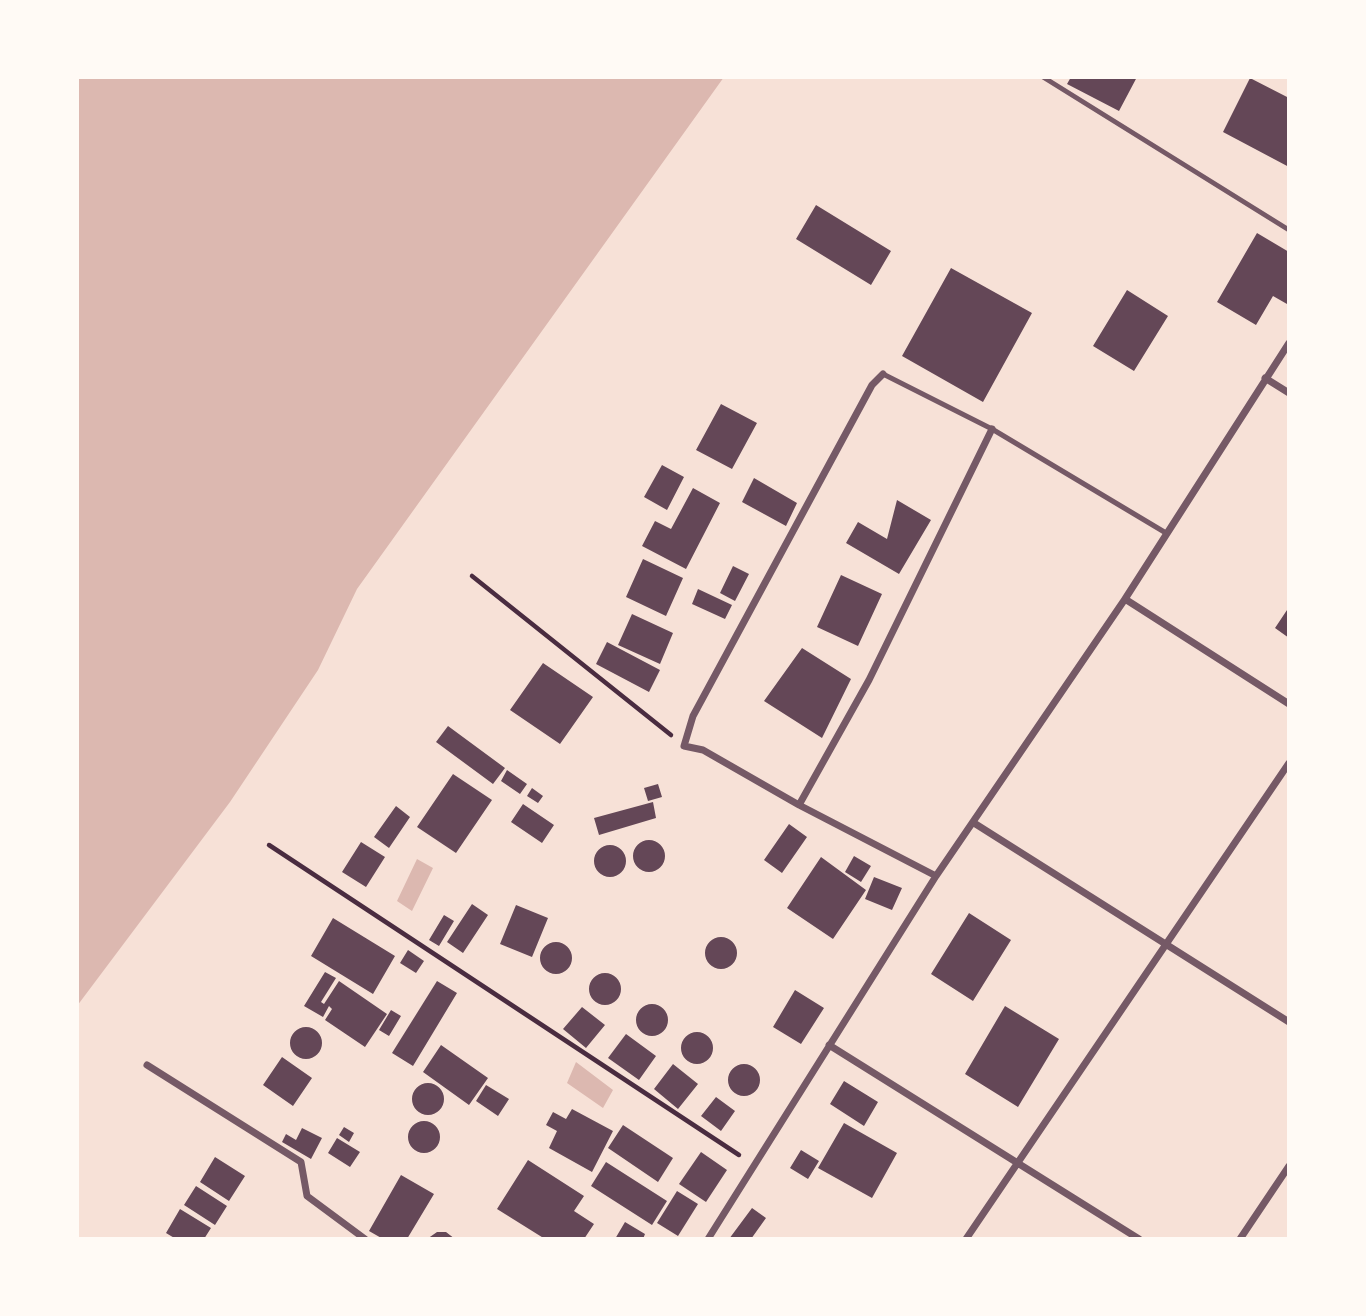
<!DOCTYPE html>
<html>
<head>
<meta charset="utf-8">
<style>
  body { margin:0 }
  #map { position:relative; width:1366px; height:1316px; overflow:hidden; background:#f7e1d7; font-family:"Fira Sans",sans-serif }
  canvas { display:block }
  .frame { position:absolute; inset:0; border:79px solid #fffaf5; pointer-events:none }
</style>
</head>
<body>
<div id="map">
<canvas width="1366" height="1316"></canvas>
<div class="frame"></div>
</div>
<script>
const c = document.querySelector('canvas').getContext('2d');
c.lineJoin = 'round';
function fillPath(path, color) { c.fillStyle = color; c.fill(path, 'evenodd'); }
function trace(path, color, width, dash) { c.strokeStyle = color; c.lineWidth = width; c.lineCap = dash ? 'butt' : 'round'; c.setLineDash(dash || []); c.stroke(path); }
fillPath(new Path2D(`
  M 77,77 L 724,77 L 357,589 L 318,670 L 230,802 L 77,1006 Z
  M 417,859 L 433,868 L 412,911 L 397,901 Z
  M 576,1062 L 613,1090 L 603,1108 L 567,1083 Z`), '#dcb8b0');
fillPath(new Path2D(`
  M 1071,77 L 1137,77 L 1119,111 L 1067,84 Z
  M 1250,78 L 1289,98 L 1289,167 L 1223,132 Z
  M 816,205 L 891,251 L 871,285 L 796,239 Z
  M 1257,233 L 1289,252 L 1289,301 L 1287,304 L 1273,296 L 1256,325 L 1217,302 Z
  M 951,268 L 1032,313 L 983,402 L 902,356 Z
  M 1127,290 L 1168,316 L 1134,371 L 1093,346 Z
  M 721,404 L 757,423 L 732,469 L 696,450 Z
  M 662,465 L 684,477 L 667,510 L 644,497 Z
  M 754,478 L 797,503 L 786,526 L 742,502 Z
  M 693,488 L 720,503 L 686,569 L 642,546 L 655,521 L 671,529 Z
  M 897,500 L 931,520 L 899,574 L 846,543 L 858,522 L 887,539 Z
  M 643,559 L 683,578 L 666,616 L 626,597 Z
  M 733,566 L 749,574 L 735,601 L 720,593 Z
  M 841,575 L 882,594 L 858,646 L 817,627 Z
  M 698,589 L 732,605 L 725,619 L 692,604 Z
  M 1289,607 L 1289,638 L 1275,628 Z
  M 632,614 L 673,633 L 660,664 L 618,645 Z
  M 607,642 L 660,670 L 649,692 L 596,664 Z
  M 802,648 L 851,679 L 822,738 L 764,701 Z
  M 543,663 L 593,697 L 560,744 L 510,710 Z
  M 448,726 L 505,768 L 493,784 L 436,742 Z
  M 507,770 L 527,784 L 520,794 L 501,781 Z
  M 453,774 L 492,800 L 456,853 L 417,827 Z
  M 658,784 L 662,797 L 648,801 L 644,788 Z
  M 532,788 L 543,796 L 538,803 L 527,796 Z
  M 653,802 L 656,818 L 599,835 L 594,818 Z
  M 523,804 L 554,825 L 542,843 L 511,822 Z
  M 396,806 L 410,817 L 389,848 L 374,837 Z
  M 789,824 L 807,837 L 782,873 L 764,860 Z
  M633 856a16 16 0 1 1 32 0a16 16 0 1 1-32 0Z
  M 361,842 L 385,857 L 366,887 L 342,872 Z
  M594 861a16 16 0 1 1 32 0a16 16 0 1 1-32 0Z
  M 854,856 L 871,866 L 861,882 L 845,872 Z
  M 821,857 L 866,890 L 833,939 L 787,908 Z
  M 874,877 L 902,888 L 892,910 L 865,899 Z
  M 472,904 L 488,915 L 463,953 L 447,942 Z
  M 516,905 L 548,918 L 532,957 L 500,944 Z
  M 969,913 L 1011,940 L 973,1001 L 931,974 Z
  M 444,915 L 454,921 L 439,946 L 429,940 Z
  M 333,918 L 395,956 L 373,994 L 311,956 Z
  M705 953a16 16 0 1 1 32 0a16 16 0 1 1-32 0Z
  M540 958a16 16 0 1 1 32 0a16 16 0 1 1-32 0Z
  M 408,950 L 424,961 L 416,973 L 400,963 Z
  M 325,972 L 336,978 L 321,1002 L 324,1004 L 339,981 L 387,1014 L 365,1047 L 325,1020 L 332,1009 L 329,1006 L 323,1017 L 304,1006 Z
  M589 989a16 16 0 1 1 32 0a16 16 0 1 1-32 0Z
  M 437,981 L 457,993 L 413,1066 L 392,1053 Z
  M 795,990 L 824,1008 L 801,1044 L 773,1027 Z
  M636 1020a16 16 0 1 1 32 0a16 16 0 1 1-32 0Z
  M 1005,1006 L 1059,1039 L 1018,1107 L 965,1074 Z
  M 582,1007 L 605,1025 L 586,1048 L 563,1029 Z
  M 391,1010 L 401,1016 L 389,1036 L 379,1030 Z
  M290 1043a16 16 0 1 1 32 0a16 16 0 1 1-32 0Z
  M681 1048a16 16 0 1 1 32 0a16 16 0 1 1-32 0Z
  M 626,1034 L 656,1056 L 639,1080 L 608,1058 Z
  M 441,1045 L 488,1078 L 469,1105 L 423,1072 Z
  M 282,1057 L 312,1078 L 293,1106 L 263,1085 Z
  M728 1080a16 16 0 1 1 32 0a16 16 0 1 1-32 0Z
  M 673,1064 L 698,1084 L 678,1109 L 654,1089 Z
  M 844,1081 L 878,1102 L 864,1126 L 830,1104 Z
  M412 1099a16 16 0 1 1 32 0a16 16 0 1 1-32 0Z
  M 486,1085 L 509,1099 L 498,1116 L 476,1101 Z
  M 716,1097 L 735,1111 L 721,1131 L 701,1116 Z
  M 572,1109 L 613,1131 L 592,1172 L 549,1148 L 557,1131 L 546,1125 L 553,1112 L 566,1119 Z
  M408 1137a16 16 0 1 1 32 0a16 16 0 1 1-32 0Z
  M 844,1123 L 897,1153 L 872,1198 L 818,1168 Z
  M 623,1125 L 673,1158 L 658,1182 L 608,1148 Z
  M 344,1127 L 354,1133 L 349,1142 L 339,1135 Z
  M 302,1128 L 322,1138 L 311,1159 L 282,1142 L 286,1134 L 296,1140 Z
  M 337,1138 L 360,1152 L 350,1167 L 328,1153 Z
  M 801,1150 L 819,1161 L 808,1179 L 790,1168 Z
  M 701,1152 L 727,1170 L 706,1202 L 679,1184 Z
  M 215,1157 L 245,1176 L 229,1201 L 200,1182 Z
  M 528,1160 L 584,1196 L 574,1211 L 594,1224 L 584,1239 L 545,1239 L 497,1209 Z
  M 606,1162 L 667,1201 L 652,1225 L 591,1186 Z
  M 401,1175 L 434,1194 L 407,1239 L 383,1239 L 369,1231 Z
  M 196,1186 L 227,1206 L 215,1225 L 184,1205 Z
  M 677,1191 L 698,1204 L 678,1236 L 657,1223 Z
  M 752,1208 L 766,1218 L 751,1239 L 729,1239 Z
  M 180,1209 L 211,1228 L 204,1239 L 176,1239 L 166,1233 Z
  M 625,1222 L 645,1234 L 643,1239 L 615,1239 Z
  M 437,1232 L 446,1232 L 455,1239 L 427,1239 Z`), '#644757');
trace(new Path2D(`
  M 472,576 L 671,735
  M 269,845 L 739,1155`), '#4a2c40', 4.5);
trace(new Path2D(`
  M 1043,77 L 1289,230
  M 883,374 L 992,429 L 1166,533`), '#755966', 5);
trace(new Path2D(`
  M 883,374 L 872,385 L 693,716 L 684,746 L 703,750 L 799,805 L 936,876
  M 1265,378 L 1289,393
  M 1125,599 L 1289,704
  M 799,805 L 869,680 L 992,429
  M 974,823 L 1289,1022
  M 829,1045 L 1139,1239
  M 147,1065 L 301,1162 L 307,1196 L 365,1239
  M 708,1239 L 936,876 L 1125,599 L 1289,343
  M 966,1239 L 1289,763
  M 1240,1239 L 1289,1166`), '#755966', 7);
</script>
</body>
</html>
